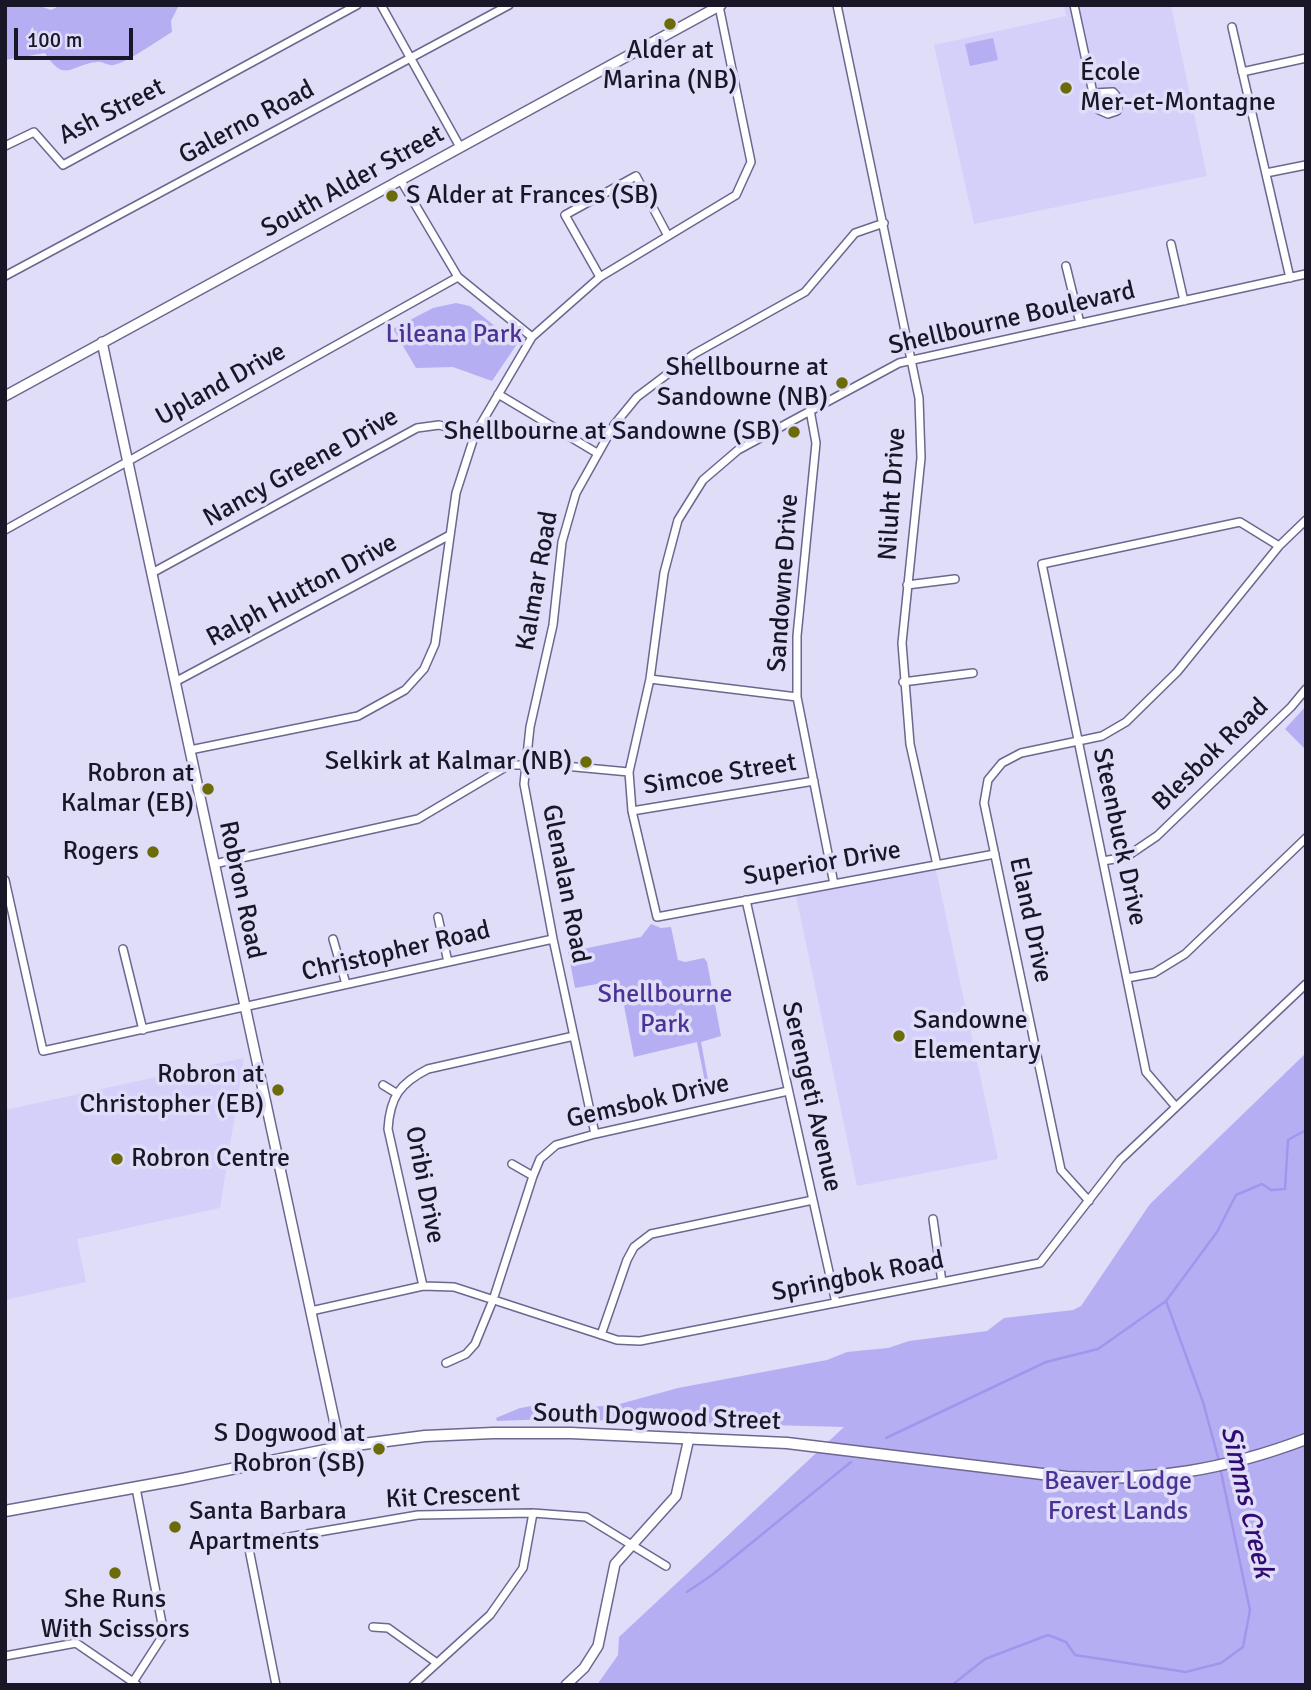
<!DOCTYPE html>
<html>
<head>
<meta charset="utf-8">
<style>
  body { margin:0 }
  #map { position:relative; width:1311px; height:1690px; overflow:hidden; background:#dfddf8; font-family:Signika,sans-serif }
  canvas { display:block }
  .frame { position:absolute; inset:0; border:7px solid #191727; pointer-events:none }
  .scale { position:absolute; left:14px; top:28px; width:119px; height:32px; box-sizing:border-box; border:4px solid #191727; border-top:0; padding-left:9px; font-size:21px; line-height:24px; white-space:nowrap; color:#191727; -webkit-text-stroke:5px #dfddf8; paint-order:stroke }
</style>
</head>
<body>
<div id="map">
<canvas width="1311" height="1690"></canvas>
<div class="frame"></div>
<div class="scale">100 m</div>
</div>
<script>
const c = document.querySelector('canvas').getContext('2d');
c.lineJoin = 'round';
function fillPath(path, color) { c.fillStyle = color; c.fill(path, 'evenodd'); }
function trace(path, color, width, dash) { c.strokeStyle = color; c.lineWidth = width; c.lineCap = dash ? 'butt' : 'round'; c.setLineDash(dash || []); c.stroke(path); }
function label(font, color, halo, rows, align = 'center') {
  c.font = font + ' Signika,sans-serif'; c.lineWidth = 7; c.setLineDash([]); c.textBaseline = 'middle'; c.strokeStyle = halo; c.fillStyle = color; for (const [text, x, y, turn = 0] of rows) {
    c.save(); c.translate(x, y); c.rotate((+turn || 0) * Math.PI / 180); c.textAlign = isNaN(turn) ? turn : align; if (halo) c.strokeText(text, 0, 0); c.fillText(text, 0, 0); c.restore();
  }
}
fillPath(new Path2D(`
  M 1064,5 L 1098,5 L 1099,7 L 1171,5 L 1207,176 L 974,224 L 934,45 L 1066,16 Z
  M 935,865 L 998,1159 L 857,1186 L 795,891 Z
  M 244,1058 L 220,1208 L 77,1239 L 86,1282 L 5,1300 L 5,1110 Z`), '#d4d0fa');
fillPath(new Path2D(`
  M 5,5 L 37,5 L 51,10 L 61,5 L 179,5 L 171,21 L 172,32 C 160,39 125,64 113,65 C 108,66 102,61 97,62 C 69,65 65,84 45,53 L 5,60 Z
  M 993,38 L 998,60 L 970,66 L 965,44 Z
  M 456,303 L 470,306 L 517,344 L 492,381 L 453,367 L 416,368 L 393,329 L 433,308 Z
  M 1306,706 L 1306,750 L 1285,729 Z
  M 651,924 L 661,928 L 671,927 L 678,960 L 685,962 L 704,958 L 707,962 L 721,1036 L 701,1042 L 711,1096 L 708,1097 L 697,1042 L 634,1057 L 619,980 L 575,988 L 568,952 L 641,937 Z
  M 1306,1053 L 1306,1685 L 597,1685 L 618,1655 L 619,1637 L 844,1427 L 550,1419 L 497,1421 L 496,1418 L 520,1408 L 544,1404 L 553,1410 L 616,1405 L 678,1388 L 827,1360 L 847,1352 L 888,1348 L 909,1341 L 987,1331 L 1004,1318 L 1073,1310 L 1081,1306 L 1150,1204 Z`), '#b6aef3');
trace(new Path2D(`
  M 1166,1301 L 1203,1402 L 1219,1461
  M 886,1438 L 1046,1362 L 1098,1349 L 1166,1301 L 1217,1232 L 1236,1195 L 1262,1184 L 1271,1190 L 1285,1189 L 1288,1140 L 1306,1130
  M 687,1592 L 712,1575 L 851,1462
  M 952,1685 L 985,1659 L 1048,1635 L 1066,1642 L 1075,1655 L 1186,1672 L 1221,1663 L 1243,1647 L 1250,1610 L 1220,1467`), '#a296ec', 2.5);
const minor = new Path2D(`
  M 381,5 L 460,147
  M 837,5 L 919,398 L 921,458 L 902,643 L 910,744 L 937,865
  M 1074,5 L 1093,93 L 1099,110 L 1108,114 L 1117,111 C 1120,103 1119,98 1113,92 L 1093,93
  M 1232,27 L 1290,278
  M 1242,72 L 1306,58
  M 5,146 L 34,132 L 63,165 L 357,5
  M 1266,173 L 1306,165
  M 400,179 L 458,277 L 532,337
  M 1171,244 L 1184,301
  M 1066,266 L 1080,323
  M 5,276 L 509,5
  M 600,277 L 565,215 L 636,176 L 668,236
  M 498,394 L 597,453
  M 810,410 L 816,443 L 797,636 L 797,697 L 834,884
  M 5,530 L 458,277
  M 152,573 L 417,428 L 439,425 L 475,434
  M 907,585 L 955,579
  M 650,679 L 797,697
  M 175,682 L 448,536
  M 903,682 L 973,673
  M 190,750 L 358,716 L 405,690 L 424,669 L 435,644 L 456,493 L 475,434 L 532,337 L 600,277 L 736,195 L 751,162 L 719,6
  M 632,811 L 814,781
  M 995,854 L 657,917 L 632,811 L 629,772 L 650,679 L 664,573 L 678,520 L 703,480 L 738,450 L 899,363 L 1306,274
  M 1103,861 L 1126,857 L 1157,836 L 1291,707 L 1306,689
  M 214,864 L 418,819 L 509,765 L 554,765 L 629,772
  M 5,880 L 43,1051 L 553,939
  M 746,900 L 836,1303
  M 438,917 L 448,962
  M 333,939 L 346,984
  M 123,949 L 143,1030
  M 1127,978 L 1154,973 L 1185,954 L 1306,838
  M 383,1085 L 396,1093
  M 1176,1107 L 1146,1072 L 1042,564 L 1240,522 L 1279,546
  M 595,1134 L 553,939 L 524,784 L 530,727 L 553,625 L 562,542 L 576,493 L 614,425 L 637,397 L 694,354 L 805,292 L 855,233 L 884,223
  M 512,1164 L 533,1176
  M 1089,1201 L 1061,1170 L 984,803 L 988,780 L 1002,763 L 1021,753 L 1102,736 L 1126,722 L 1177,672 L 1279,546 L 1306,520
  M 933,1219 L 942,1282
  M 423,1286 L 388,1129 C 390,1097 400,1083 428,1069 L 574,1036
  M 311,1311 L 423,1286 L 454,1287 L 617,1340 L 640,1341 L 1040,1263 L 1120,1160 L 1306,984
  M 601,1335 L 627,1260 L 634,1247 L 651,1234 L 813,1200
  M 446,1363 L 466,1354 L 475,1344 L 493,1300 L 533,1176 L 540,1159 L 556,1145 L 595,1134 L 788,1091
  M 136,1488 L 164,1634 L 133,1682 L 137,1685
  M 373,1627 L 388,1628 L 437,1663
  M 5,1656 L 76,1643 L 133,1682
  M 276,1685 L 248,1544 L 418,1515 L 533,1513 L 586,1517 L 666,1566
  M 413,1685 L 490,1615 L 523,1568 L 533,1513`);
const tertiary = new Path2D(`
  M 102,342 L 340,1447
  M 5,396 L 721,5
  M 566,1685 L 584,1668 L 598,1646 L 615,1564 L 676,1496 L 689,1438`);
const secondary = new Path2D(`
  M 5,1511 L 182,1479 L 340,1447 L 425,1436 L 493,1433 L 571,1433 L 787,1443 L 1067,1477 C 1155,1481 1224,1470 1306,1439`);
trace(minor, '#6b678f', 10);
trace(tertiary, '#6b678f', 12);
trace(secondary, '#6b678f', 13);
trace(minor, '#fff', 7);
trace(tertiary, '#fff', 9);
trace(secondary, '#fff', 10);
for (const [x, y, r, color] of [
  [670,24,7,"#6c6b09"],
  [1066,88,7,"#6c6b09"],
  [392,196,7,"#6c6b09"],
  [842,383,7,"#6c6b09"],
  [794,432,7,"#6c6b09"],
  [586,762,7,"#6c6b09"],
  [208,789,7,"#6c6b09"],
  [153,852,7,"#6c6b09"],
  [899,1036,7,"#6c6b09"],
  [278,1090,7,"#6c6b09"],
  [117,1159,7,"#6c6b09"],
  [379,1449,7,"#6c6b09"],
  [175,1527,7,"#6c6b09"],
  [115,1573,7,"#6c6b09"]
]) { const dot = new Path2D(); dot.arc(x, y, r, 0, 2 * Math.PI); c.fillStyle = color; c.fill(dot); trace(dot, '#dfddf8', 2.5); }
label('26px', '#191727', '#dfddf8', [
  ["Alder at",670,51,"center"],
  ["Marina (NB)",670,81,"center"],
  ["École",1080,73,"left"],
  ["Mer-et-Montagne",1080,103,"left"],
  ["S Alder at Frances (SB)",406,196,"left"],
  ["Shellbourne at",828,368],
  ["Sandowne (NB)",828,398],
  ["Shellbourne at Sandowne (SB)",780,432],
  ["Selkirk at Kalmar (NB)",572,762],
  ["Robron at",194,774],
  ["Kalmar (EB)",194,804],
  ["Rogers",139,852],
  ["Sandowne",913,1021,"left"],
  ["Elementary",913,1051,"left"],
  ["Robron at",264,1075],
  ["Christopher (EB)",264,1105],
  ["Robron Centre",131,1159,"left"],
  ["S Dogwood at",365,1434],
  ["Robron (SB)",365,1464],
  ["Santa Barbara",189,1512,"left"],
  ["Apartments",189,1542,"left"],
  ["She Runs",115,1600,"center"],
  ["With Scissors",115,1630,"center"]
], 'right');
label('26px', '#191727', '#dfddf8', [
  ["Ash Street",112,112,-27],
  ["Galerno Road",247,123,-28],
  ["South Alder Street",353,182,-29],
  ["Shellbourne Boulevard",1012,319,-13],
  ["Upland Drive",221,385,-29],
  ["Nancy Greene Drive",301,468,-29],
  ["Niluht Drive",893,494,-86],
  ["Kalmar Road",538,581,-80],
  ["Sandowne Drive",784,583,-86],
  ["Ralph Hutton Drive",302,591,-28],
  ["Blesbok Road",1211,755,-44],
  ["Simcoe Street",720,775,-9],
  ["Steenbuck Drive",1119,837,78],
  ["Superior Drive",822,864,-10],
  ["Glenalan Road",565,884,79],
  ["Robron Road",241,890,78],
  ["Eland Drive",1030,920,78],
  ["Christopher Road",396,952,-13],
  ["Serengeti Avenue",811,1097,77],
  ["Gemsbok Drive",648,1102,-13],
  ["Oribi Drive",424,1185,79],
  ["Springbok Road",858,1277,-11],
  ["South Dogwood Street",657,1418,2],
  ["Kit Crescent",453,1497,-3]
]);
label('26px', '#4b3295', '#dfddf8', [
  ["Lileana Park",454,335],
  ["Shellbourne",665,995],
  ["Park",665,1025],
  ["Beaver Lodge",1118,1482],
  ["Forest Lands",1118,1512]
]);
label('italic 28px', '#300a71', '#dfddf8', [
  ["Simms Creek",1246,1502,77]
]);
</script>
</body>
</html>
